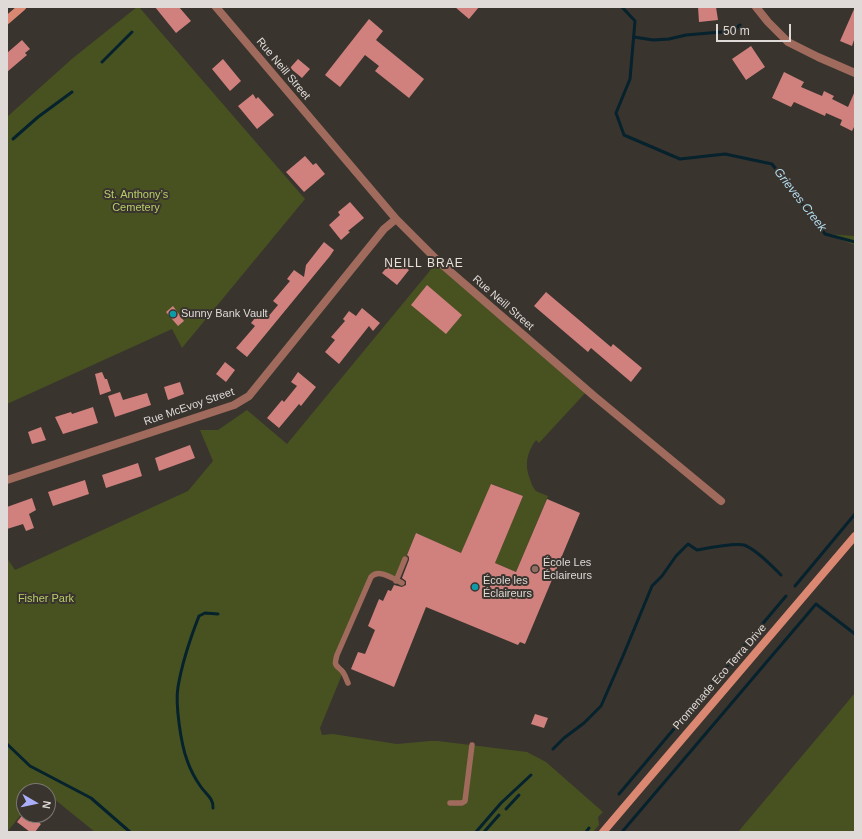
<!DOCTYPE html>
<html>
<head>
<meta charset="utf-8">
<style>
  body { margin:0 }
  #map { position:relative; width:862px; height:839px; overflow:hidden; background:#3a342f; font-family:Arial,sans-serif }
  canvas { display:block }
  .frame { position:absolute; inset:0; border:8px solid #dfdad7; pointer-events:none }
  .north { position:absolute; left:16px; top:783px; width:40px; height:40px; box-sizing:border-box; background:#3a342f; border:1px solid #7c7672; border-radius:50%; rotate:99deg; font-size:11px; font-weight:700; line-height:16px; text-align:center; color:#dfdad7 }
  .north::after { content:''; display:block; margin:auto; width:14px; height:18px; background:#abaffb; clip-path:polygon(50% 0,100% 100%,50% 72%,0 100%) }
  .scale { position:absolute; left:716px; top:24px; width:75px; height:18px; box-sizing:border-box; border:2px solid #dfdad7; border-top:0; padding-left:5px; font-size:12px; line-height:14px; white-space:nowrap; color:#dfdad7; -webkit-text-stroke:3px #3a342f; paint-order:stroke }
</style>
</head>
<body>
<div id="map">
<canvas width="862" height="839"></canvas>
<div class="frame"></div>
<div class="north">N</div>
<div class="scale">50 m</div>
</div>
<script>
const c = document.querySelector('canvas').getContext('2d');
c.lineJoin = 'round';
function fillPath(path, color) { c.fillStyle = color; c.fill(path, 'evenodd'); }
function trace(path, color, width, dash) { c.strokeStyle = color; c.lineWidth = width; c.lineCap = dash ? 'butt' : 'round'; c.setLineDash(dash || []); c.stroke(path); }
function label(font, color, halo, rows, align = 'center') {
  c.font = font + ' Arial,sans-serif'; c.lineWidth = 4; c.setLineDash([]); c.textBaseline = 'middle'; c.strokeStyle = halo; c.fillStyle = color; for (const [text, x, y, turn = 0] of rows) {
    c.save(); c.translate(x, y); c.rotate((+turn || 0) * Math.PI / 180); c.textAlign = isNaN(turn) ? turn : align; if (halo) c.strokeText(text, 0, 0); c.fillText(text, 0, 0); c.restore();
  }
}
fillPath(new Path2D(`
  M 137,7 L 139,7 L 305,199 L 182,348 L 172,329 L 7,404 L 7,117 L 73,58 Z
  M 825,234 L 855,236 L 855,245 Z
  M 438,261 L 588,390 L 539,443 L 536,440 C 527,452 524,465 530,479 C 531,483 533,488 536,491 C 539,493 544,494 548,496 L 516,572 L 495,563 L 523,496 L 492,484 L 464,546 L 465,555 L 416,533 L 396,581 L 382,574 L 373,575 L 335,661 L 343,672 L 320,728 L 322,735 L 333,734 L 397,744 L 430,741 L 438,741 L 527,752 L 546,762 L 603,812 L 598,817 L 599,825 L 593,832 L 95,832 L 48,794 L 48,791 L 45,791 L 42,789 L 40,791 L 24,791 L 24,811 L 7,832 L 7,558 L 15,570 L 188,491 L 213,461 L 200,430 L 218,430 L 247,410 L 287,444 Z
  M 855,693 L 855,832 L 738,832 Z`), '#485220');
trace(new Path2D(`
  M 622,7 L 635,21 L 630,79 L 616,113 L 624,135 L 680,159 L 725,154 L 772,164 L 825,234 L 855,242
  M 634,37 L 653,40 L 669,39 L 686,35 L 733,31 L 740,25
  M 102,62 L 132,32
  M 13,139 L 38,117 L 72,92
  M 795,586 L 855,514
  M 7,744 L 30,766 L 91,798 L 130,832
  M 553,749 L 564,738 L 584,723 L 601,706 L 623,656 L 652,586 L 662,576 L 676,556 L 688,544 L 697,550 C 708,548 733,543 744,545 C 756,549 772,566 781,575
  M 619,794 L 786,596
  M 213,808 C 214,799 206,794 201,787 C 196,780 190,769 187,760 C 181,744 175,704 178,687 C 182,663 190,639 199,616 L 205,613 L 218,614
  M 506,809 L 519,795
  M 476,832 L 501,803 L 531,775
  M 484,832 L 499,815
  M 586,832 L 589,828
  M 622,832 L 816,604 L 855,634`), '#05222d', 3);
fillPath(new Path2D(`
  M 155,7 L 179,7 L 191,21 L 176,33 Z
  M 455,7 L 479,7 L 469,19 Z
  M 698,7 L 716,7 L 718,20 L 699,22 Z
  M 855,7 L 855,37 L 852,46 L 840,41 Z
  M 369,19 L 383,31 L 376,40 L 424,79 L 409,98 L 375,71 L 379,66 L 365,55 L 340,87 L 325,75 Z
  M 22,40 L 30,49 L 25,53 L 27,55 L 7,72 L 7,53 Z
  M 751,46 L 765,67 L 746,80 L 732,59 Z
  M 223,59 L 241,81 L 230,91 L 212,69 Z
  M 298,59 L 310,69 L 302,78 L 290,68 Z
  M 784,72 L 804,82 L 801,87 L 822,96 L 824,91 L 834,96 L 832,99 L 848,107 L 855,91 L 855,125 L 852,131 L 840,125 L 842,120 L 826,113 L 825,116 L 794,102 L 791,107 L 772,98 Z
  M 253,94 L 256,99 L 258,97 L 274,115 L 257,129 L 238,106 Z
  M 305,156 L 313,165 L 316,163 L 325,174 L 304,192 L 286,172 Z
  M 350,202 L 364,218 L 348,231 L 350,232 L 341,240 L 329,225 L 340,215 L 338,212 Z
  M 324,242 L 334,250 L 330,256 L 247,357 L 236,348 L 255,326 L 251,323 L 260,312 L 267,318 L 278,305 L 273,301 L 290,281 L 287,279 L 294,270 L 304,277 L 306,265 Z
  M 396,260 L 409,270 L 397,285 L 382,273 L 389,265 L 391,267 Z
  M 427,285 L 462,315 L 446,334 L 411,305 Z
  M 546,292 L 611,347 L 613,344 L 642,368 L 631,382 L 591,348 L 588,352 L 534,306 Z
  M 173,306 L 184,321 L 178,326 L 166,312 Z
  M 362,308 L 380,323 L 373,331 L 369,326 L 339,364 L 325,352 L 335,340 L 331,337 L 345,321 L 343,319 L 349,311 L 356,316 Z
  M 225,362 L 235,370 L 226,382 L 216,374 Z
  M 102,372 L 105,379 L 107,379 L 111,391 L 100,395 L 95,374 Z
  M 298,372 L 316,387 L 301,406 L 299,404 L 279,428 L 267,418 L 282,400 L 284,402 L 297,386 L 291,382 Z
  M 180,382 L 184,394 L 168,400 L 164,387 Z
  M 120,392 L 123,400 L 147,393 L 151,405 L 115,417 L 108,396 Z
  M 93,407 L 98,423 L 63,434 L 55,417 L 71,412 L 72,414 Z
  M 41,427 L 46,440 L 32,444 L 28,432 Z
  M 190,445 L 195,458 L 159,471 L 155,458 Z
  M 138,463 L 142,476 L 106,488 L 102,475 Z
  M 85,480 L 89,494 L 53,506 L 48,492 Z
  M 491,484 L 523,496 L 495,563 L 516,572 L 547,499 L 580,513 L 525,644 L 520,642 L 518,645 L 426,607 L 394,687 L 351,669 L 358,652 L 365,654 L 375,630 L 368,626 L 379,599 L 383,601 L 388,590 L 391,591 L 394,585 L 402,587 L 406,585 L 406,581 L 402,578 L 409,560 L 409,557 L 407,555 L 416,533 L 461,553 Z
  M 32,498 L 36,510 L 29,514 L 34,528 L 26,531 L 23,524 L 7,529 L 7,507 Z
  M 535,714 L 548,718 L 544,728 L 531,724 Z
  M 24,813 L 24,815 L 29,815 L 41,824 L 35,832 L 30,832 L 17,822 Z`), '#d0817d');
trace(new Path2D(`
  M 396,581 L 405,559
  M 348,683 C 346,679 345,674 342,671 C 335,664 334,666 337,655 L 371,577 C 379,568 393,579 402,583
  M 450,803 L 462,803 L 465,801 L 472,745`), '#a06b5d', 5.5);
trace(new Path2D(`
  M 216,7 L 396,219 L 438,261 L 594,396 L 721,501
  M 756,7 L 768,22 L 788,42 L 818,57 L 855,73
  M 7,480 L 234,405 L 249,396 L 384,229 L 396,219`), '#a06b5d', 8);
trace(new Path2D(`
  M 7,20 L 22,7
  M 603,832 L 855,536`), '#db8872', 8);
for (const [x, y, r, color] of [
  [173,314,4,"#0f9aa8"],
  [535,569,4,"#8d6e63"],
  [475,587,4,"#0f9aa8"]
]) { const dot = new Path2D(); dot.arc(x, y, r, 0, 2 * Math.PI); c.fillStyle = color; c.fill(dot); trace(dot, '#3a342f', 1.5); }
label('11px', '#dfdad7', '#3a342f', [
  ["Rue Neill Street",283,69,50],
  ["Rue Neill Street",503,303,41],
  ["Rue McEvoy Street",189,407,-19],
  ["Promenade Eco Terra Drive",720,677,-49]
]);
label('11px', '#b8cd68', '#3a342f', [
  ["St. Anthony’s",136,195],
  ["Cemetery",136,208],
  ["Fisher Park",46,599]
]);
label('11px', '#dfdad7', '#3a342f', [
  ["Sunny Bank Vault",181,314],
  ["École Les",543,563],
  ["Éclaireurs",543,576],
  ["École les",483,581],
  ["Éclaireurs",483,594]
], 'left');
label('italic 12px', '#b5dff2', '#3a342f', [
  ["Grieves Creek",800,200,52]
]);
c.letterSpacing = '1px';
label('12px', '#eae1da', '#3a342f', [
  ["NEILL BRAE",424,264]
]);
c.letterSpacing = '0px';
</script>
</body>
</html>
